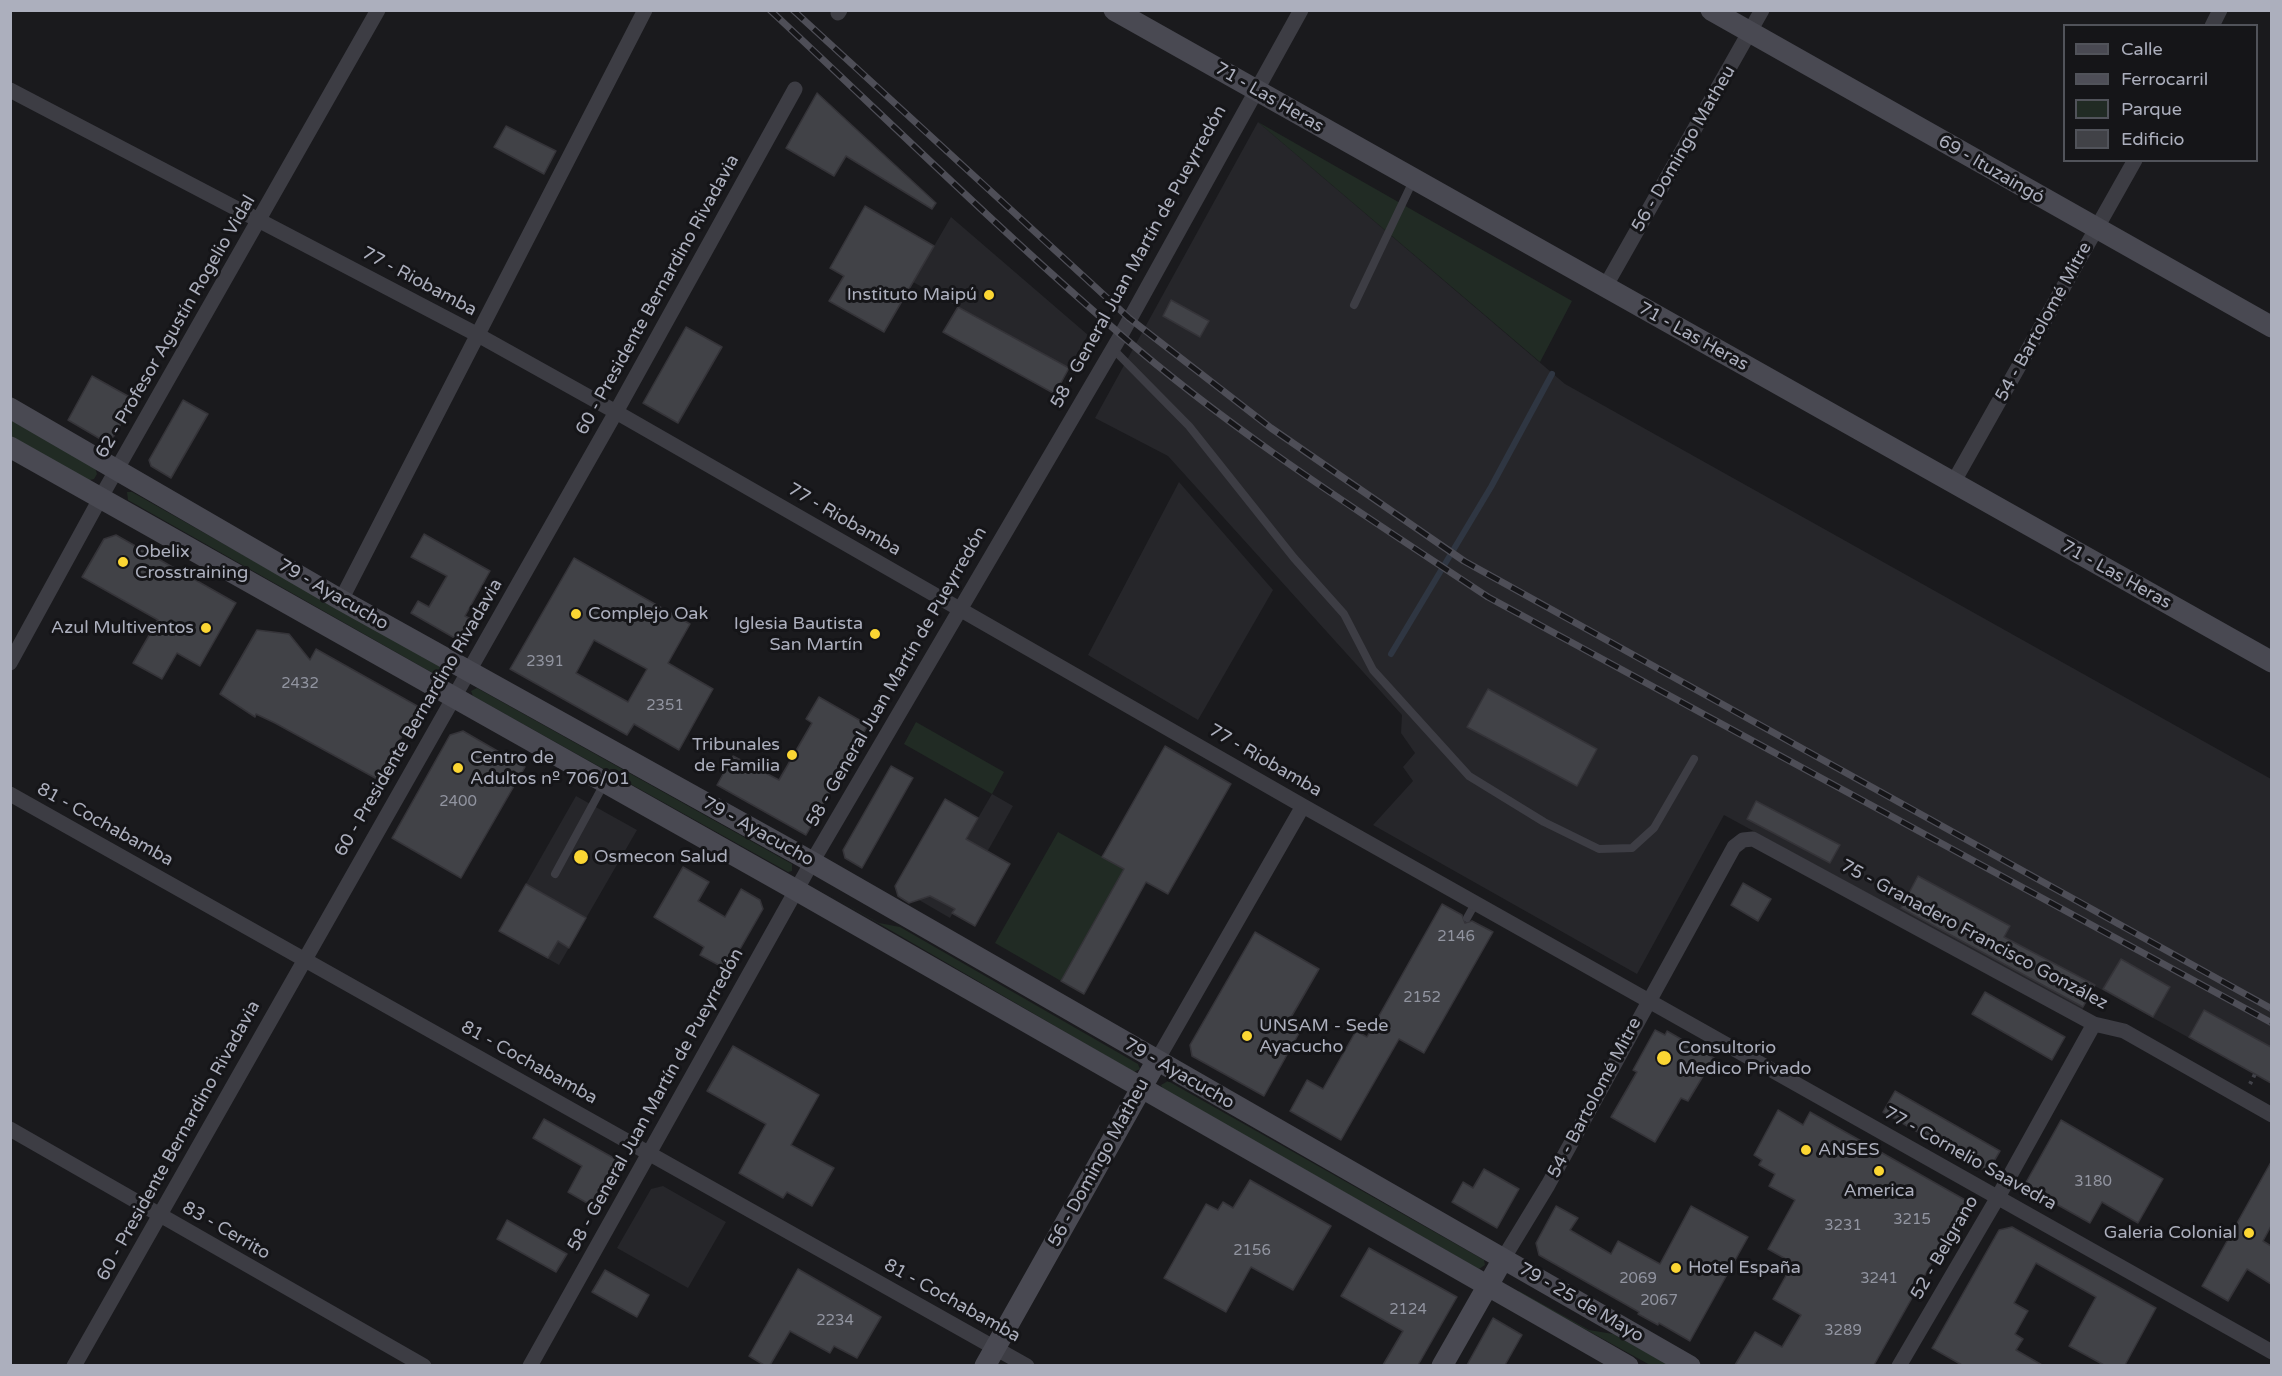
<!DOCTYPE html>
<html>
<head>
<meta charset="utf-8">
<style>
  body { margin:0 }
  #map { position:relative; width:2282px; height:1376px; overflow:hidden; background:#1a1a1d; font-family:"Varela Round",sans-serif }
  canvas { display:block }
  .frame { position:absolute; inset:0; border:12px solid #acafbd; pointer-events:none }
  .legend { position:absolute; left:2063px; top:24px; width:195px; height:138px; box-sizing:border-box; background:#151518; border:2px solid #51535a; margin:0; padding:8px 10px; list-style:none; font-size:18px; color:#acafbd }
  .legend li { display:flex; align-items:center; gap:12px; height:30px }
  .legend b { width:30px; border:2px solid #51535a }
</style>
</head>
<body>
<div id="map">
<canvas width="2282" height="1376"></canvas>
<div class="frame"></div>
<ul class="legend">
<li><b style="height:8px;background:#494952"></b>Calle</li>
<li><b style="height:8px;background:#4e4e57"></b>Ferrocarril</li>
<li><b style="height:16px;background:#212b24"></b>Parque</li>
<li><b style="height:16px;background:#414247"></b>Edificio</li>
</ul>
</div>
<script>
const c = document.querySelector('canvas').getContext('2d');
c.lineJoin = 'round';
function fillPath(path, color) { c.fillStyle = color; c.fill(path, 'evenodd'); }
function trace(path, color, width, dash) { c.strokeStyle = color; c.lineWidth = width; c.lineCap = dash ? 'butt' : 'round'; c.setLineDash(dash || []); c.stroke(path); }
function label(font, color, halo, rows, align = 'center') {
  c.font = font + ' "Varela Round",sans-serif'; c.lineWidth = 6; c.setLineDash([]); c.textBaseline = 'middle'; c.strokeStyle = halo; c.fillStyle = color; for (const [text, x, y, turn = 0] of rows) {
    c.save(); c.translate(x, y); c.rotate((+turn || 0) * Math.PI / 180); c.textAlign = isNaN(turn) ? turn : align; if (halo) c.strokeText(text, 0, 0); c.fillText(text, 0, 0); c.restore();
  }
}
fillPath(new Path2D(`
  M 1258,122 L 1565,384 L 2271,779 L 2271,1083 L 2095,986 L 2082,1010 L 1724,815 L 1637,974 L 1373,825 L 1413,781 L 1403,767 L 1415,753 L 1401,733 L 1402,715 L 1168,456 L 1095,418 Z
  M 951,217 L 1088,335 L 1069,368 L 913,282 Z
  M 1179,482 L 1273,590 L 1198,720 L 1088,655 Z
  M 992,794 L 1013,806 L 950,918 L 895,886 L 945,799 L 978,818 Z
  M 576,796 L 637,830 L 559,965 L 499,931 Z
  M 663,1186 L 726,1222 L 688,1288 L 617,1248 L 651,1189 Z`), '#26262a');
fillPath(new Path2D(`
  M 1258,122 L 1572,301 L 1540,362 Z
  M 11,417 L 94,465 L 97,474 L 94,479 L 86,481 L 11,438 Z
  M 127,492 L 132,492 L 443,668 L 444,672 L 438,676 L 128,500 Z
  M 477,688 L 792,864 L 792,871 L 788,872 L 473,696 L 471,691 Z
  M 916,722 L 1004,772 L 992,794 L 904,744 Z
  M 1058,832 L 1124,869 L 1061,981 L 995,943 Z
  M 830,895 L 879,923 L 900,927 L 1138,1064 L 1140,1069 L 1134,1072 Z
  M 1168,1081 L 1484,1260 L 1485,1265 L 1479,1269 L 1163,1089 L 1161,1085 Z
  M 1519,1291 L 1589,1330 L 1613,1334 L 1669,1365 L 1650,1365 L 1518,1292 Z`), '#212b24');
trace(new Path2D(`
  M 1391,654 L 1491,487 L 1552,374`), '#2f3642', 6);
const building = new Path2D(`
  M 817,93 L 936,203 L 932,209 L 846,156 L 834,176 L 786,148 Z
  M 506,126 L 556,151 L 544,174 L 494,147 Z
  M 865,206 L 934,246 L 884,332 L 829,301 L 844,276 L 830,268 Z
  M 1171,300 L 1209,321 L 1200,337 L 1163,316 Z
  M 958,307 L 1069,368 L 1055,394 L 943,332 Z
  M 686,327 L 722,347 L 678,423 L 643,403 Z
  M 92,376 L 135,400 L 109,444 L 68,420 Z
  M 183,400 L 208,414 L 171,478 L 151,466 L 149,460 Z
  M 424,534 L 490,571 L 465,616 L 471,619 L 458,640 L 411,613 L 418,601 L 429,607 L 447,576 L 411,557 Z
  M 116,535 L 236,603 L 200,666 L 177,653 L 162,679 L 133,663 L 158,620 L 82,577 L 104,539 Z
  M 574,558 L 690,624 L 668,663 L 713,689 L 679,750 L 634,724 L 627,735 L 510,669 ZM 594,640 L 647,669 L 628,702 L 576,673 Z
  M 257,630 L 289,634 L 310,660 L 316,649 L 419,707 L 377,779 L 275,723 L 256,714 L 255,717 L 220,694 Z
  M 1488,689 L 1597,749 L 1577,786 L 1467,727 Z
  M 819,697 L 868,725 L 806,835 L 717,785 L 733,756 L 779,780 L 812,723 L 806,719 Z
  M 463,731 L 525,767 L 461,878 L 392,838 L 450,735 Z
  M 1165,746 L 1231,784 L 1168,894 L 1146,882 L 1084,994 L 1061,981 L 1124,869 L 1102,857 Z
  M 891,766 L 913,778 L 862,868 L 845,858 L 843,850 Z
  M 945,799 L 978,818 L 966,839 L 1010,864 L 975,926 L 952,913 L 955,909 L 930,896 L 909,903 L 898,896 L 895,886 Z
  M 1756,801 L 1840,845 L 1830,863 L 1747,819 Z
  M 683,867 L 709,882 L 698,901 L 725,917 L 741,889 L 760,900 L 763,909 L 728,970 L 700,955 L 704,947 L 654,917 Z
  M 1918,876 L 2010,926 L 2004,937 L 2095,985 L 2083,1007 L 1901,908 Z
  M 1743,883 L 1771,899 L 1758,921 L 1731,905 Z
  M 526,884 L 586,918 L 569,948 L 558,941 L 548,958 L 499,931 Z
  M 1442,904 L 1462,915 L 1465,923 L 1472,921 L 1493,932 L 1424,1053 L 1399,1039 L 1341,1140 L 1290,1111 L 1307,1080 L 1323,1089 L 1356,1031 L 1367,1037 Z
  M 1255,932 L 1319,969 L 1290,1019 L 1303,1026 L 1264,1096 L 1192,1056 L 1190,1045 Z
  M 2121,959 L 2170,987 L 2153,1017 L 2103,989 Z
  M 1985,992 L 2065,1037 L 2052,1060 L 1972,1014 Z
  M 2204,1010 L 2271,1047 L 2271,1083 L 2189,1037 Z
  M 1655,1030 L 1665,1035 L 1667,1031 L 1714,1058 L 1688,1101 L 1681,1098 L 1655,1142 L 1611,1117 L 1637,1072 L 1633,1070 Z
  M 733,1046 L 819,1095 L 791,1145 L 834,1168 L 812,1206 L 787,1192 L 783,1198 L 739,1173 L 766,1124 L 707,1091 Z
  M 1895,1091 L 2000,1151 L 1990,1168 L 1984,1170 L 1883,1112 Z
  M 1778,1110 L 1803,1125 L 1810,1112 L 1967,1201 L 1874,1365 L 1735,1365 L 1755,1332 L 1782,1347 L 1801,1315 L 1773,1299 L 1793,1263 L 1768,1249 L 1795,1200 L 1769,1186 L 1775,1174 L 1759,1165 L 1762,1160 L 1754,1155 Z
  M 544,1119 L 619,1161 L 594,1207 L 568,1192 L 582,1166 L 533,1138 Z
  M 2061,1120 L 2163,1179 L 2138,1223 L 2102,1202 L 2090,1223 L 2024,1186 Z
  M 2271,1162 L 2271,1226 L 2263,1241 L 2271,1246 L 2271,1284 L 2247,1269 L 2228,1301 L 2202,1286 Z
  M 1484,1169 L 1519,1189 L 1497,1228 L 1452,1202 L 1463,1182 L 1473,1188 Z
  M 1250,1180 L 1331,1226 L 1293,1290 L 1251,1267 L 1226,1312 L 1164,1278 L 1206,1204 L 1218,1210 L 1223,1202 L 1233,1208 Z
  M 1556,1206 L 1578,1218 L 1570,1230 L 1611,1254 L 1618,1241 L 1660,1264 L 1691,1206 L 1748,1237 L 1690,1341 L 1659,1323 L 1658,1325 L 1638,1314 L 1639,1312 L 1539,1255 L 1536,1243 Z
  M 507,1220 L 567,1254 L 556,1272 L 497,1239 Z
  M 2012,1227 L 2156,1308 L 2125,1365 L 2104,1365 L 2069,1346 L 2096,1297 L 2036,1263 L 2014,1303 L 2028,1311 L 2015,1334 L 2023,1339 L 2016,1350 L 2042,1365 L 1962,1365 L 1932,1348 L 1999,1230 Z
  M 1369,1248 L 1457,1297 L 1418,1365 L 1383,1365 L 1403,1331 L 1341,1296 Z
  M 798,1269 L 881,1317 L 857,1358 L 834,1346 L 830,1353 L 790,1331 L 770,1365 L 764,1365 L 749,1356 Z
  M 605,1270 L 649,1295 L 637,1317 L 592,1292 Z
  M 1493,1318 L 1522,1335 L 1505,1365 L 1467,1365 Z`);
fillPath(building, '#414247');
trace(building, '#353439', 1.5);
trace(new Path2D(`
  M 2271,1047 L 2272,1046
  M 2250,1084 L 2255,1074`), '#414249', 4, [3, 4.5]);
trace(new Path2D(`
  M 1354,305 L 1413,181
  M 1113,349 L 1189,426 L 1294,558 L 1344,614 L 1373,670 L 1469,776 L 1544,822 L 1599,849 L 1632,848 L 1654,828 L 1694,759
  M 555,874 L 604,784
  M 1467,918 L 1476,902`), '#3d3d44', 8);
trace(new Path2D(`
  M 838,13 L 840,10
  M 2212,26 L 2220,10
  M 10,90 L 478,335 L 616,412 L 1303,806 L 2272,1352
  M 1605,287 L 1762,10
  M 1953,483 L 2135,160
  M 341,600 L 645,10
  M 10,663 L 101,497 L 378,10
  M 10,794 L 1027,1366
  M 1156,1062 L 1303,806
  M 10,1129 L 424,1366
  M 1503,1259 L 1548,1185 L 1734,847 L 1743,840 L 1753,839 L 2094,1024 L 2124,1031 L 2272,1115
  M 74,1366 L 616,412 L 795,89
  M 530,1366 L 812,862 L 1121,335 L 1301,10
  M 1899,1366 L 1998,1197 L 2094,1024`), '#3d3d44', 15);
trace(new Path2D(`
  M 1114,10 L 2272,662
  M 1711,10 L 2272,327
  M 10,408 L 341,600 L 812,862 L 1690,1366
  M 10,447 L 796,890 L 1628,1366
  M 985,1366 L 1156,1062
  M 1442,1366 L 1503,1259`), '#494952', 21);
const rail = new Path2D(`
  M 770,10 C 886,118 1000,231 1120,334 C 1234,433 1363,514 1488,597 L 2272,1023
  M 793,10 L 1129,318 L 1271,428 L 1464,561 L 2272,1009`);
trace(rail, '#4e4e57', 7);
trace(rail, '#151518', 4.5, [14]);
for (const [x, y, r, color] of [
  [989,295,6,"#fbd633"],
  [123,562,6,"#fbd633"],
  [576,614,6,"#fbd633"],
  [206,628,6,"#fbd633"],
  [875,634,6,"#fbd633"],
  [792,755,6,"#fbd633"],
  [458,768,6,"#fbd633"],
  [581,857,8,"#fbd633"],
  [1247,1036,6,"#fbd633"],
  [1664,1058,8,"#fbd633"],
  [1806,1150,6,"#fbd633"],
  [1879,1171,6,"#fbd633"],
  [2249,1233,6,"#fbd633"],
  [1676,1268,6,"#fbd633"]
]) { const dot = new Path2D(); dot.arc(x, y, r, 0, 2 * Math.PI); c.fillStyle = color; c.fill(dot); trace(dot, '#151518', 2); }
label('15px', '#9194a0', null, [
  ["2391",545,662],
  ["2432",300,684],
  ["2351",665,706],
  ["2400",458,802],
  ["2146",1456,937],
  ["2152",1422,998],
  ["3180",2093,1182],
  ["3215",1912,1220],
  ["3231",1843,1226],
  ["2156",1252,1251],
  ["2069",1638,1279],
  ["3241",1879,1279],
  ["2067",1659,1301],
  ["2124",1408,1310],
  ["2234",835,1321],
  ["3289",1843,1331]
]);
label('18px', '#acafbd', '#151518', [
  ["71 - Las Heras",1269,98,30],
  ["56 - Domingo Matheu",1684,149,-60],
  ["69 - Ituzaingó",1991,170,30],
  ["58 - General Juan Martín de Pueyrredón",1139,257,-61],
  ["77 - Riobamba",419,282,28],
  ["60 - Presidente Bernardino Rivadavia",658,295,-61],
  ["54 - Bartolomé Mitre",2044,322,-61],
  ["62 - Profesor Agustín Rogelio Vidal",176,327,-60],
  ["71 - Las Heras",1693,337,29],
  ["77 - Riobamba",844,520,30],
  ["71 - Las Heras",2116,575,29],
  ["79 - Ayacucho",333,595,30],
  ["58 - General Juan Martín de Pueyrredón",897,677,-60],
  ["60 - Presidente Bernardino Rivadavia",419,718,-60],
  ["77 - Riobamba",1265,761,30],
  ["81 - Cochabamba",105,825,29],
  ["79 - Ayacucho",758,832,29],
  ["75 - Granadero Francisco González",1974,935,28],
  ["81 - Cochabamba",529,1063,29],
  ["79 - Ayacucho",1179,1074,30],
  ["54 - Bartolomé Mitre",1595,1098,-62],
  ["58 - General Juan Martín de Pueyrredón",656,1100,-61],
  ["60 - Presidente Bernardino Rivadavia",179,1141,-61],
  ["77 - Cornelio Saavedra",1970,1159,29],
  ["56 - Domingo Matheu",1099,1163,-61],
  ["83 - Cerrito",226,1231,30],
  ["52 - Belgrano",1945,1248,-60],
  ["81 - Cochabamba",952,1301,29],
  ["79 - 25 de Mayo",1581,1303,30]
]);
label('18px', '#acafbd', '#151518', [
  ["Instituto Maipú",977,295,"right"],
  ["Obelix",135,552],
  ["Crosstraining",135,573],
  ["Complejo Oak",588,614],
  ["Iglesia Bautista",863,624,"right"],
  ["San Martín",863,645,"right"],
  ["Azul Multiventos",194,628,"right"],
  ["Tribunales",780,745,"right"],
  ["de Familia",780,766,"right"],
  ["Centro de",470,758],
  ["Adultos nº 706/01",470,779],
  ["Osmecon Salud",594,857],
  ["UNSAM - Sede",1259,1026],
  ["Ayacucho",1259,1047],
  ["Consultorio",1678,1048],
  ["Medico Privado",1678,1069],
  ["ANSES",1818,1150],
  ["America",1879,1191,"center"],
  ["Galeria Colonial",2237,1233,"right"],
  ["Hotel España",1688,1268]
], 'left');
</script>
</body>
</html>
